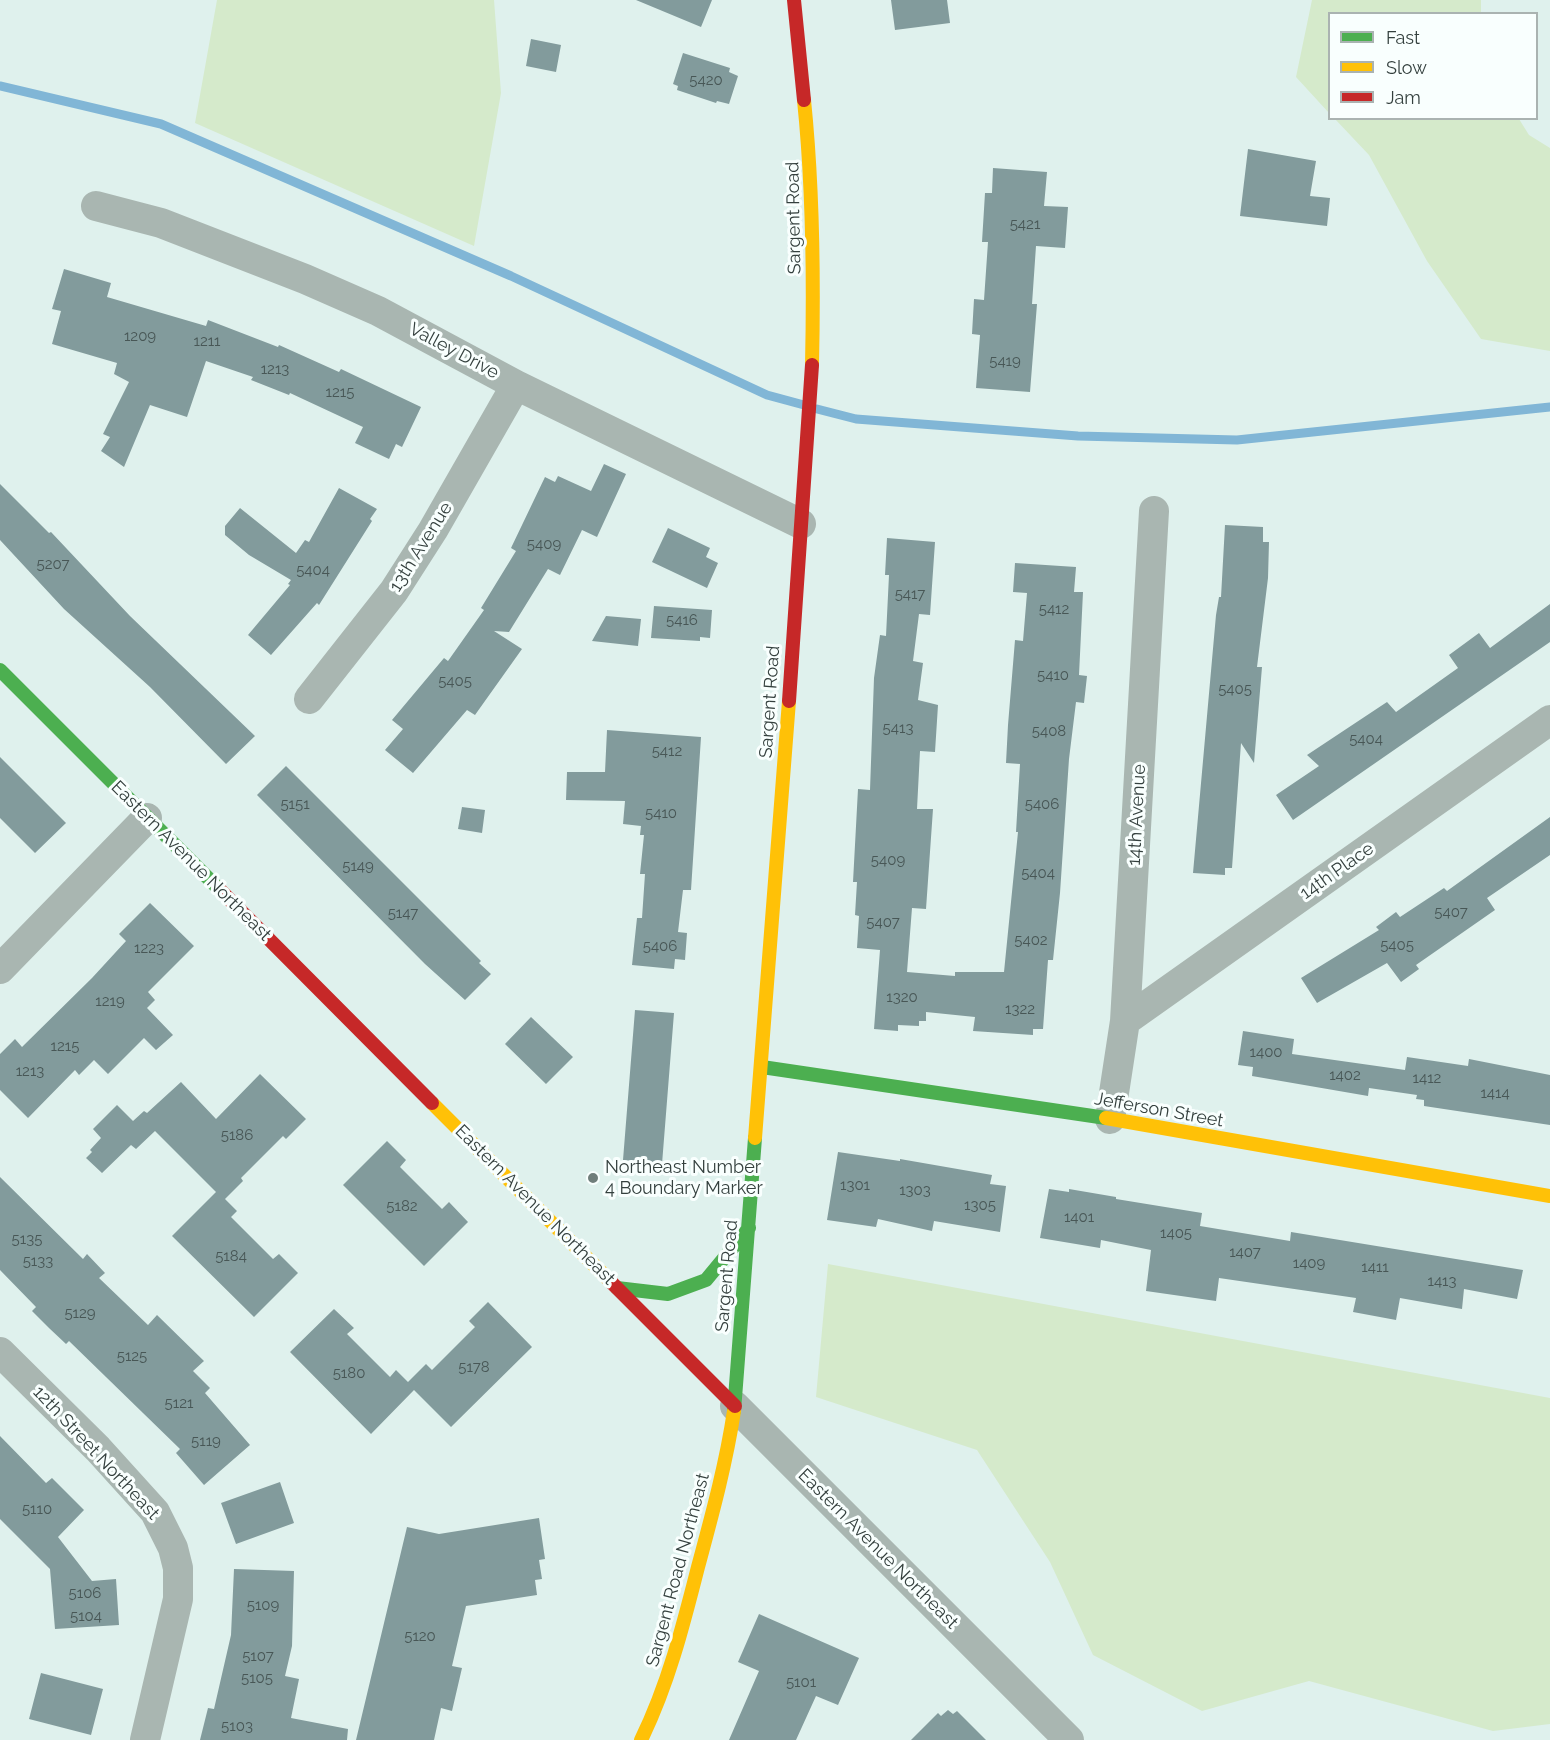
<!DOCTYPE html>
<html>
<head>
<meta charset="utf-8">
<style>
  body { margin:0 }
  #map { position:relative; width:1550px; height:1740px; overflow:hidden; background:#dff1ed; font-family:Raleway,sans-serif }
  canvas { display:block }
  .legend { position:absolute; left:1328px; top:12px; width:210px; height:108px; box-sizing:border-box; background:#f9fffe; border:2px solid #aab3b1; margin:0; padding:8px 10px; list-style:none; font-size:18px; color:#34403e }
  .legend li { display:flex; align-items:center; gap:12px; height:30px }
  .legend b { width:30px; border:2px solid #aab3b1 }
</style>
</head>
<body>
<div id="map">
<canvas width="1550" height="1740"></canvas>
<ul class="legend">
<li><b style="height:8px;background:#4caf50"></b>Fast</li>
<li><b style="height:8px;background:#ffc107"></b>Slow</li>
<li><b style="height:8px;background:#c62828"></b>Jam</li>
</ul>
</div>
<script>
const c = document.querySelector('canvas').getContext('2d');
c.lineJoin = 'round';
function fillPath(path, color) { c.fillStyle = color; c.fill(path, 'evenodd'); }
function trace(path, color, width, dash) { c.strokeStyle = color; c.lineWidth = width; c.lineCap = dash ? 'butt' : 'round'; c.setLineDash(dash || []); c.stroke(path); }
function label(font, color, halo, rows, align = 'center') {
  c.font = font + ' Raleway,sans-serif'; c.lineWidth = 6; c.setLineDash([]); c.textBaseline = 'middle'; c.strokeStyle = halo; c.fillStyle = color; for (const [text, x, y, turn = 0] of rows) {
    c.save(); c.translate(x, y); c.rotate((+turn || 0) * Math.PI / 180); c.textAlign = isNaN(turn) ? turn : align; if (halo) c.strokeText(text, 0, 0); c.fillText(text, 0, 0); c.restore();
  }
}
fillPath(new Path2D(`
  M 217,0 L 494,0 L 501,93 L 474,246 L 195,123 Z
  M 1312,0 L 1481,0 L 1481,13 L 1330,14 L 1329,113 L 1296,77 Z
  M 1335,119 L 1519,119 L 1529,135 L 1550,148 L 1550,351 L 1481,339 L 1427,261 L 1369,155 Z
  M 828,1264 L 1550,1398 L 1550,1724 L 1493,1731 L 1309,1681 L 1202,1711 L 1093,1655 L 1050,1562 L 977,1450 L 816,1397 Z`), '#d5eacb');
trace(new Path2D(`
  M 0,86 L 161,124 L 511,276 L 767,395 L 804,405
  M 817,409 L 856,419 L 1078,436 L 1237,440 L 1550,407`), '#81b6d6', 9);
fillPath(new Path2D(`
  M 636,0 L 712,0 L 701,27 Z
  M 891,0 L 947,0 L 950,23 L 895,30 Z
  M 531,39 L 561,45 L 556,72 L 526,66 Z
  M 683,53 L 730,68 L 729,72 L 738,76 L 729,104 L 717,101 L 716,103 L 677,90 L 678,86 L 673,84 Z
  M 1248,149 L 1316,161 L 1310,196 L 1330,198 L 1327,226 L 1240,216 Z
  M 993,168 L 1047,172 L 1044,206 L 1068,207 L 1065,248 L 1036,246 L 1032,304 L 1037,304 L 1030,392 L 976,388 L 980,335 L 972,334 L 974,299 L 984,300 L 988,242 L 982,242 L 985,193 L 992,193 Z
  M 64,269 L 111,283 L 107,297 L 206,326 L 208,320 L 278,347 L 279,345 L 339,372 L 341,369 L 421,407 L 402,447 L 396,444 L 389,459 L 355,443 L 363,427 L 290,393 L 289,395 L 251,380 L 253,377 L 206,361 L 187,417 L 150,405 L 124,467 L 101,451 L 110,437 L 103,434 L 129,382 L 114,374 L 117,363 L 52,344 L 61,311 L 52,309 Z
  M 604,464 L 626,474 L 597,537 L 582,530 L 560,575 L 548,569 L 509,632 L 494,631 L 522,649 L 475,715 L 467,710 L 413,773 L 385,750 L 403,729 L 392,720 L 444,658 L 448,661 L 484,610 L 481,608 L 516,551 L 511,548 L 545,477 L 555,482 L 558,476 L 591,491 Z
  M 0,484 L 49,533 L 51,532 L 130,616 L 255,736 L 226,764 L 150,687 L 64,609 L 0,540 Z
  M 339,488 L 377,509 L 370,519 L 372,521 L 319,605 L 317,603 L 271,655 L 248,635 L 290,585 L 288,584 L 291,580 L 249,555 L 225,535 L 225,526 L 240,508 L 296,553 L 305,540 L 309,542 Z
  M 1225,525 L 1263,527 L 1263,542 L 1269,542 L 1268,578 L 1257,667 L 1262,667 L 1254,763 L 1241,743 L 1232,868 L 1225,868 L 1225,875 L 1193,873 L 1216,615 L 1219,597 L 1221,597 Z
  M 668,528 L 710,548 L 706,557 L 718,563 L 707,588 L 652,562 Z
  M 887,538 L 935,542 L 930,615 L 919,614 L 913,661 L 923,663 L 918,700 L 938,705 L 935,752 L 920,751 L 917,809 L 933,809 L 926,909 L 912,908 L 907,972 L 955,976 L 955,972 L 1004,972 L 1018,832 L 1016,832 L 1020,764 L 1006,763 L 1008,725 L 1015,640 L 1023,641 L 1027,593 L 1013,592 L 1015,563 L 1076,567 L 1074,592 L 1083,592 L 1079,675 L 1087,676 L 1084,703 L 1076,702 L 1069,759 L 1060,893 L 1053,960 L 1048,960 L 1043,1029 L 1033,1029 L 1033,1035 L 973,1031 L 975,1017 L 926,1012 L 926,1021 L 919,1021 L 919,1026 L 898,1025 L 898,1031 L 874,1029 L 880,950 L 857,948 L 859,916 L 855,915 L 857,882 L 853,882 L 858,789 L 870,790 L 874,678 L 880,635 L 886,636 L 889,575 L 885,575 Z
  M 1550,604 L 1550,642 L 1293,820 L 1276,795 L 1319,766 L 1307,755 L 1387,702 L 1396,712 L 1458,668 L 1449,655 L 1479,633 L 1490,648 Z
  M 654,606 L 712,610 L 710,638 L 700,637 L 700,641 L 651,638 Z
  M 606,616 L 641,619 L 638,646 L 592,641 Z
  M 607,730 L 701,737 L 691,890 L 683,890 L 678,932 L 687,933 L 685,960 L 675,959 L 674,969 L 632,965 L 637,918 L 642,918 L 645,874 L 640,874 L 644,835 L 640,835 L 641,826 L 623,824 L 625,801 L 566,800 L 567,772 L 605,772 Z
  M 0,757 L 66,823 L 35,853 L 0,818 Z
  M 286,766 L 481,961 L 479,963 L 491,974 L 465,1000 L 425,964 L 257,795 Z
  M 462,807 L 485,810 L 482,833 L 458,829 Z
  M 1550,817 L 1550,855 L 1487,898 L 1495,910 L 1416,965 L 1419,969 L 1401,982 L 1387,963 L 1317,1003 L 1301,978 L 1379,930 L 1376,927 L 1396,912 L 1400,917 L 1444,888 L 1447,891 Z
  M 150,903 L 194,946 L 148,992 L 155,1000 L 147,1008 L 173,1035 L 156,1050 L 144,1038 L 108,1074 L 94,1060 L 79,1075 L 75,1070 L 28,1118 L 0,1090 L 0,1054 L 15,1039 L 22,1047 L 92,978 L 126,941 L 119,934 Z
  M 635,1010 L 674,1013 L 662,1164 L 623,1160 Z
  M 531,1017 L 573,1057 L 546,1084 L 505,1044 Z
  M 1243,1031 L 1294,1039 L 1292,1054 L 1405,1070 L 1407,1057 L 1468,1066 L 1469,1059 L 1550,1075 L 1550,1125 L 1424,1106 L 1424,1100 L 1416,1099 L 1417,1095 L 1369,1088 L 1368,1096 L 1252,1076 L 1253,1067 L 1238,1065 Z
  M 260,1074 L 306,1119 L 286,1139 L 283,1136 L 241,1178 L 243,1181 L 225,1199 L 237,1211 L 231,1217 L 273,1259 L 279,1254 L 298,1273 L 254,1317 L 172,1236 L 216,1192 L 155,1131 L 136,1149 L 131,1145 L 102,1173 L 86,1158 L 92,1152 L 90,1150 L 101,1138 L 93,1129 L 117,1105 L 133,1121 L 144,1111 L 147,1113 L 181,1082 L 216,1119 Z
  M 387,1141 L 406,1160 L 400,1167 L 442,1209 L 449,1202 L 468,1222 L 424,1266 L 343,1185 Z
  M 838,1152 L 900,1161 L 900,1159 L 992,1175 L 990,1184 L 1006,1186 L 1000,1232 L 934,1221 L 932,1231 L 878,1219 L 876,1227 L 827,1220 Z
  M 0,1177 L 83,1259 L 87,1254 L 105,1273 L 99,1278 L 148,1325 L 157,1315 L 204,1361 L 193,1371 L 210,1388 L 205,1393 L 250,1445 L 204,1485 L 176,1453 L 180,1449 L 69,1341 L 66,1344 L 49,1328 L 32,1311 L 36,1307 L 0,1270 Z
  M 1049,1189 L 1069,1192 L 1069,1189 L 1116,1197 L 1116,1199 L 1202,1213 L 1200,1226 L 1290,1241 L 1291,1232 L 1523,1270 L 1517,1299 L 1464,1289 L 1462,1309 L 1400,1298 L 1396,1320 L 1353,1312 L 1356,1298 L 1219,1278 L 1216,1301 L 1146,1291 L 1151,1250 L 1101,1240 L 1100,1248 L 1040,1238 Z
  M 488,1302 L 532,1347 L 451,1427 L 414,1390 L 371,1434 L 290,1352 L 334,1309 L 354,1328 L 347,1334 L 390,1377 L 396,1370 L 408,1382 L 426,1364 L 432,1370 L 475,1327 L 469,1321 Z
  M 0,1436 L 46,1483 L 52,1478 L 84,1510 L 58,1537 L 92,1581 L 116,1579 L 119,1625 L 55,1629 L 50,1569 L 0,1519 Z
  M 280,1482 L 294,1523 L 236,1544 L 221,1503 Z
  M 539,1518 L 545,1559 L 539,1560 L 542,1579 L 535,1580 L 537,1595 L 466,1606 L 452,1666 L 462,1668 L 452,1711 L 441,1708 L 434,1740 L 356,1740 L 407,1527 L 439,1534 Z
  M 234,1569 L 294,1571 L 292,1646 L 285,1676 L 299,1679 L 291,1718 L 348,1729 L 347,1740 L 200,1740 L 208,1708 L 214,1709 L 231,1635 Z
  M 759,1614 L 859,1658 L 838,1705 L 816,1696 L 796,1740 L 729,1740 L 759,1671 L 738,1662 Z
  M 41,1673 L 103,1689 L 91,1735 L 29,1719 Z
  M 948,1710 L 953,1714 L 957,1711 L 986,1740 L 911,1740 L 938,1713 L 941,1716 Z`), '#829b9c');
trace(new Path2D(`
  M 96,206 L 161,223 L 305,279 L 378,311 L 516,385 L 801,524
  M 309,699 L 394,591 L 433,530 L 516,385
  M 0,969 L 147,818
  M 1125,1021 L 1550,720
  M 1110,1119 L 1125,1021 L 1154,511
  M 0,1352 L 98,1449 L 155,1512 L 173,1548 L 178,1568 L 178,1599 L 145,1740
  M 735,1406 L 1069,1740`), '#a9b6b1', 30);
trace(new Path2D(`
  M 0,670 L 218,888
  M 762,1067 L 1106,1118
  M 617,1288 L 668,1294 L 706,1280 L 749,1228
  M 734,1411 L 755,1138`), '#4caf50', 14);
trace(new Path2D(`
  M 804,100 C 813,188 814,276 812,365
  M 432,1103 L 609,1280
  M 1106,1118 L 1550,1196
  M 755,1138 L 789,701
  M 641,1740 C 668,1685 683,1626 698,1567 C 712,1515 726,1464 734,1411`), '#ffc107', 14);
trace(new Path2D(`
  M 794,0 L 804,100
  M 789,701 L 812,365
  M 218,888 L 432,1103
  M 609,1280 L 735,1406`), '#c62828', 14);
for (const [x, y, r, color] of [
  [593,1178,6,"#707e7b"]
]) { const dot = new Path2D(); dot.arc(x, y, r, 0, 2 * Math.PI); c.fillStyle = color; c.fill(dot); trace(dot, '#f9fffe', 2); }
label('15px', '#485756', null, [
  ["5420",706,80],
  ["5421",1025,224],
  ["1209",140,336],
  ["1211",207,341],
  ["5419",1005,361],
  ["1213",275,369],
  ["1215",340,392],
  ["5409",544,544],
  ["5207",53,564],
  ["5404",313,570],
  ["5417",910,594],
  ["5412",1054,609],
  ["5416",682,620],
  ["5410",1053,675],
  ["5405",455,681],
  ["5405",1235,689],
  ["5413",898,728],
  ["5408",1049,731],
  ["5404",1366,739],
  ["5412",667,751],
  ["5151",295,804],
  ["5406",1042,804],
  ["5410",661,813],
  ["5409",888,860],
  ["5149",358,866],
  ["5404",1038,873],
  ["5407",1451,912],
  ["5147",403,913],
  ["5407",883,922],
  ["5402",1031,940],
  ["5405",1397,945],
  ["5406",660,946],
  ["1223",149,948],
  ["1320",902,997],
  ["1219",110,1001],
  ["1322",1020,1009],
  ["1215",65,1046],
  ["1400",1266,1052],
  ["1213",30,1071],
  ["1402",1345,1075],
  ["1412",1427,1078],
  ["1414",1495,1093],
  ["5186",237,1135],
  ["1301",855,1185],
  ["1303",915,1190],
  ["1305",980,1205],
  ["5182",402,1206],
  ["1401",1079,1217],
  ["1405",1176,1233],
  ["5135",27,1239],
  ["1407",1245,1252],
  ["5184",231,1256],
  ["5133",38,1261],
  ["1409",1309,1263],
  ["1411",1375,1267],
  ["1413",1442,1281],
  ["5129",80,1313],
  ["5125",132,1356],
  ["5178",474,1367],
  ["5180",349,1373],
  ["5121",179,1403],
  ["5119",206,1441],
  ["5110",37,1509],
  ["5106",85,1593],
  ["5109",263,1605],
  ["5104",86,1616],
  ["5120",420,1636],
  ["5107",258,1656],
  ["5105",257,1678],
  ["5101",801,1682],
  ["5103",237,1726]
]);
label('18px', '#34403e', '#f9fffe', [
  ["Sargent Road",794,218,-91],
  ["Valley Drive",454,351,28],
  ["13th Avenue",421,547,-58],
  ["Sargent Road",770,702,-86],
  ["14th Avenue",1137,815,-87],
  ["Eastern Avenue Northeast",191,861,45],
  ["14th Place",1337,871,-35],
  ["Jefferson Street",1159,1110,10],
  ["Eastern Avenue Northeast",535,1205,45],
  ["Sargent Road",727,1276,-85],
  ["12th Street Northeast",96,1453,47],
  ["Eastern Avenue Northeast",878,1549,45],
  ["Sargent Road Northeast",678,1570,-75]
]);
label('18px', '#34403e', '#f9fffe', [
  ["Northeast Number",605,1168],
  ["4 Boundary Marker",605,1189]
], 'left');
</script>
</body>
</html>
